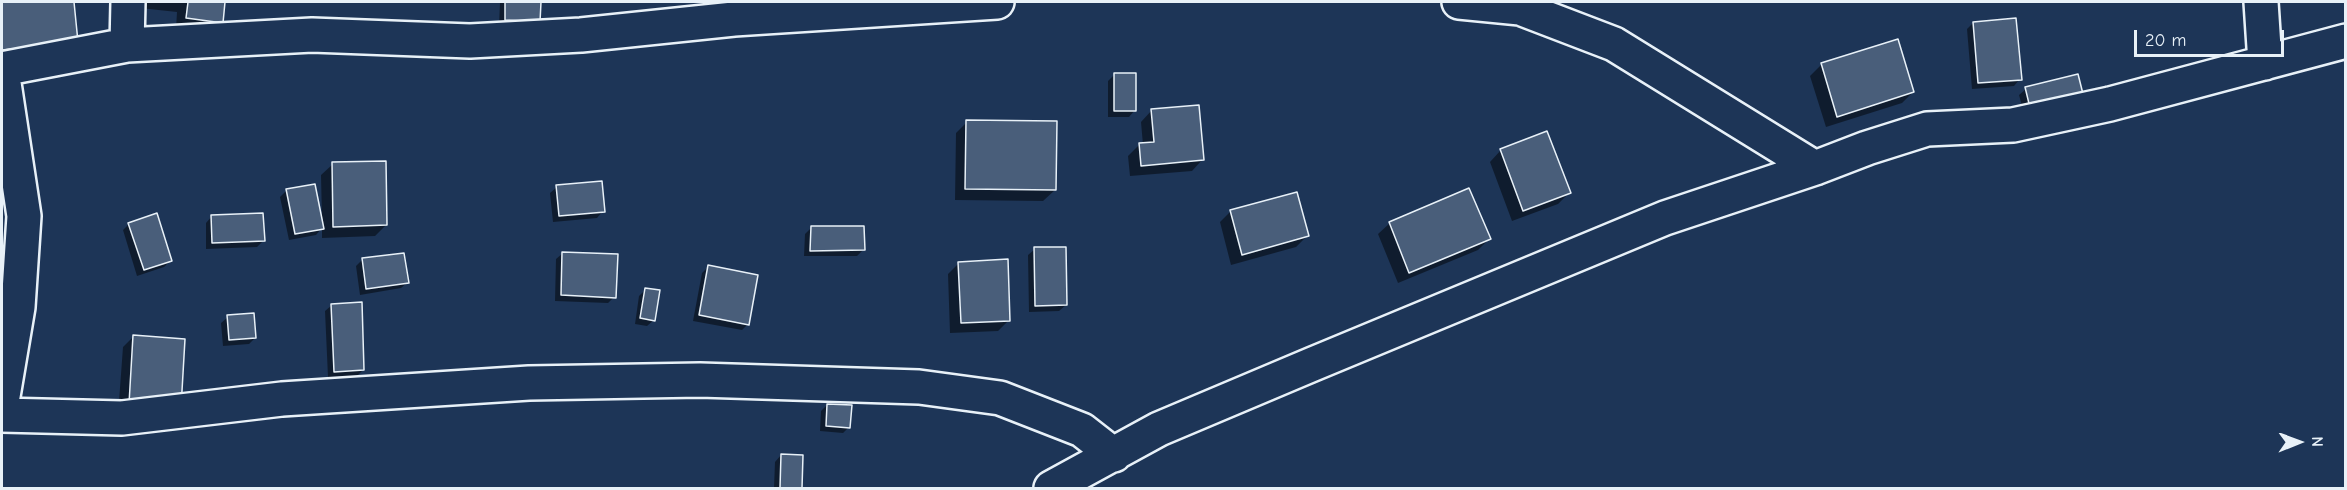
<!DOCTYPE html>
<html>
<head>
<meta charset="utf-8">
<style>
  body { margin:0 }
  #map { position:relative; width:2347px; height:490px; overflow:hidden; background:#1d3557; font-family:"Comic Neue",sans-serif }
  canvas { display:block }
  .frame { position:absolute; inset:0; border:3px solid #e8f1f8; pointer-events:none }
  .north { position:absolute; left:2269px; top:412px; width:60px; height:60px; -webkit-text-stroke:4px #1d3557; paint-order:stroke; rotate:89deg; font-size:16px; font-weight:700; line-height:24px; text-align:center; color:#e8f1f8 }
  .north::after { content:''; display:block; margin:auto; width:21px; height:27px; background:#e8f1f8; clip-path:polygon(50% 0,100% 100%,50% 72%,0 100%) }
  .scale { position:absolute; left:2134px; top:30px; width:150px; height:27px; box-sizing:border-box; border:3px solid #e8f1f8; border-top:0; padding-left:8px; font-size:18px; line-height:21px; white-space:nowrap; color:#e8f1f8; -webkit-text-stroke:4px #1d3557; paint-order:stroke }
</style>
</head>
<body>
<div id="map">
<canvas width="2347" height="490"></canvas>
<div class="frame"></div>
<div class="north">N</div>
<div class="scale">20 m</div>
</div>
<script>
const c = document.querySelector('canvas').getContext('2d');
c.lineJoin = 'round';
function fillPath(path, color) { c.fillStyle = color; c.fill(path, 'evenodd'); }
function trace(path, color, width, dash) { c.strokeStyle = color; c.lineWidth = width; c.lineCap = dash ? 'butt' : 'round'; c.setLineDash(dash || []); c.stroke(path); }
fillPath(new Path2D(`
  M 2,2 L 72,2 L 76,41 L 2,59 Z
  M 141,2 L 224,2 L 221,22 L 210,33 L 176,29 L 177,12 L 140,8 Z
  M 500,2 L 540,2 L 539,21 L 499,26 Z
  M 697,2 L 753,2 L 749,5 Z
  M 1973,23 L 2020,79 L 2014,86 L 1972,89 L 1967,29 Z
  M 1897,41 L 1913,92 L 1902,103 L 1826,127 L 1810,76 L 1821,65 Z
  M 1114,75 L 1135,110 L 1129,117 L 1108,117 L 1108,81 Z
  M 2026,89 L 2082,98 L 2025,117 L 2019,95 Z
  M 1152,110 L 1203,159 L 1192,171 L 1130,176 L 1128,156 L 1139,145 L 1143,145 L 1141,122 Z
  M 967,122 L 1055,190 L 1043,201 L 955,200 L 956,133 Z
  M 1501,150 L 1569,193 L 1558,204 L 1512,221 L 1490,162 Z
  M 333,164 L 386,225 L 375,236 L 322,238 L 322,228 L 316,235 L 289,240 L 280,197 L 287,190 L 322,219 L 321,175 Z
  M 557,187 L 603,211 L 597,218 L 553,222 L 550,193 Z
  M 1231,211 L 1307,236 L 1296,247 L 1231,265 L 1220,222 Z
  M 212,216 L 263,241 L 257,247 L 206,249 L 206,223 Z
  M 1390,223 L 1489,239 L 1478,250 L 1398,283 L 1378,234 Z
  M 129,224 L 171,260 L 164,267 L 137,276 L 123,230 Z
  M 811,228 L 863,250 L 857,256 L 804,256 L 805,234 Z
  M 1035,249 L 1066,305 L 1059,311 L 1029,312 L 1028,255 Z
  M 563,253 L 614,297 L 608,303 L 555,301 L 556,259 Z
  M 362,260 L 408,282 L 401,288 L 360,295 L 356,266 Z
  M 959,263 L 1009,320 L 998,331 L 950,333 L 948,274 Z
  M 708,267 L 748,324 L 742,330 L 693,321 L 702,273 Z
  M 645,290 L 654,320 L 647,326 L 635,324 L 639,296 Z
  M 332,305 L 363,370 L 357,376 L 328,377 L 325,311 Z
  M 228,317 L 255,338 L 249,344 L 223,346 L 221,323 Z
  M 134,336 L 184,340 L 118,415 L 123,347 Z
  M 827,405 L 849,427 L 843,433 L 820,431 L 821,411 Z
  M 781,455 L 801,457 L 800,488 L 774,488 L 775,462 Z`), '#0007');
const building = new Path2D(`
  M 2,2 L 74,2 L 78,42 L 2,50 Z
  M 186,2 L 225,2 L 223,23 L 186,18 L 188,2 Z
  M 505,2 L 541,2 L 540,22 L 505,20 Z
  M 2016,18 L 2022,80 L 1978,83 L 1973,22 Z
  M 1898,39 L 1914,92 L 1837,117 L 1821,63 Z
  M 1114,73 L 1136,73 L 1136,111 L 1114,111 Z
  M 2078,74 L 2084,98 L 2031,112 L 2025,87 Z
  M 1199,105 L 1204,160 L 1141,166 L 1139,143 L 1154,142 L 1151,109 Z
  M 966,120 L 1057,121 L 1056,190 L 965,189 Z
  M 1547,131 L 1571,193 L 1523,211 L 1500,149 Z
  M 386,161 L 387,225 L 333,227 L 332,162 Z
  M 602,181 L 605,212 L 559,216 L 556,185 Z
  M 315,184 L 324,229 L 295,234 L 286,189 Z
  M 1469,188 L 1491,239 L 1409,273 L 1389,222 Z
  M 1297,192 L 1309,236 L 1242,255 L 1230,210 Z
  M 157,213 L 172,261 L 144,270 L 128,223 Z
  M 263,213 L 265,241 L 212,243 L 211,215 Z
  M 811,226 L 864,226 L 865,250 L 810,251 Z
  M 1034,247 L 1066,247 L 1067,305 L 1035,306 Z
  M 562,252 L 618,254 L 616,298 L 561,295 Z
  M 404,253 L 409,283 L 366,289 L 362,258 Z
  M 1008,259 L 1010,321 L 961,323 L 958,262 Z
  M 708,265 L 758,275 L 749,325 L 699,315 Z
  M 645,288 L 660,290 L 655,321 L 640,318 Z
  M 362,302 L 364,370 L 334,372 L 331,304 Z
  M 254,313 L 256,338 L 229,340 L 227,315 Z
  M 133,335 L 185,339 L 181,408 L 129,404 Z
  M 827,404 L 852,405 L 850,428 L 826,426 Z
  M 781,454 L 803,455 L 802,488 L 780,488 Z`);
fillPath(building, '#495e7a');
trace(building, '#e8f1f8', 1.5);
const minor = new Path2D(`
  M 1459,2 L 1520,8 L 1614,44 L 1815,168
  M 2261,2 L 2265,63
  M 127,45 L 128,2
  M 2,69 L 127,45 L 312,35 L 470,41 L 581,35 L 734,19 L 997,2
  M 2,70 L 24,216 L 18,307 L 2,402
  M 2,415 L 122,418 L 282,399 L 529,383 L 700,380 L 919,387 L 1000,398 L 1082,430 L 1114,455
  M 1051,488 L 1159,429 L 1313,364 L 1665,218 L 1815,168 L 1867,148 L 1927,129 L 2013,125 L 2110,104 L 2346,41`);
trace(minor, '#e8f1f8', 38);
trace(minor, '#1d3557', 33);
</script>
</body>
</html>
